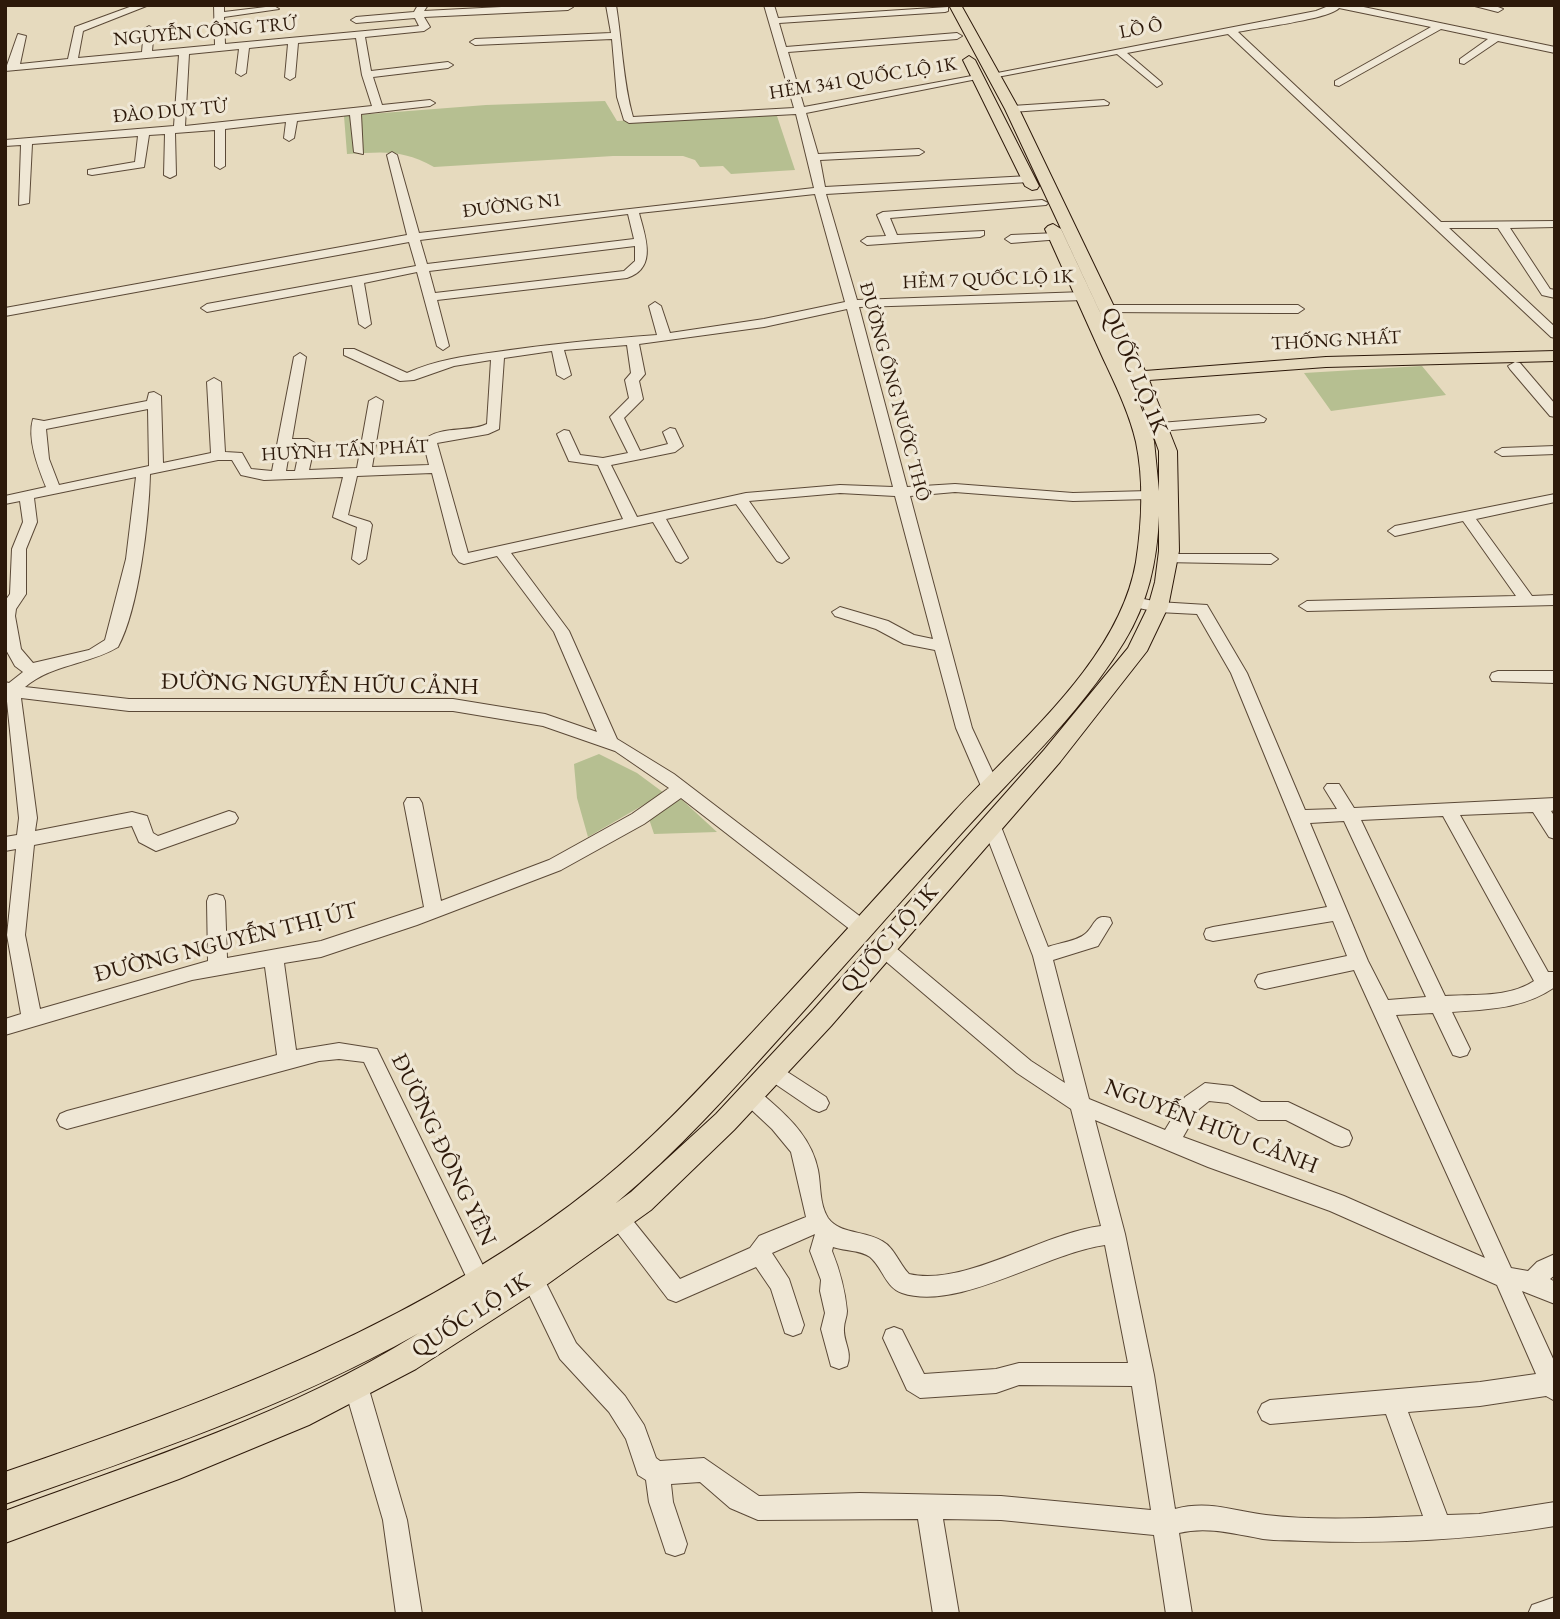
<!DOCTYPE html>
<html>
<head>
<meta charset="utf-8">
<style>
  body { margin:0 }
  #map { position:relative; width:1560px; height:1619px; overflow:hidden; background:#e6dabe; font-family:"EB Garamond",serif }
  canvas { display:block }
  .frame { position:absolute; inset:0; border:7px solid #2d190a; pointer-events:none }
</style>
</head>
<body>
<div id="map">
<canvas width="1560" height="1619"></canvas>
<div class="frame"></div>
</div>
<script>
const c = document.querySelector('canvas').getContext('2d');
c.lineJoin = 'round';
function fillPath(path, color) { c.fillStyle = color; c.fill(path, 'evenodd'); }
function trace(path, color, width, dash) { c.strokeStyle = color; c.lineWidth = width; c.lineCap = dash ? 'butt' : 'round'; c.setLineDash(dash || []); c.stroke(path); }
function label(font, color, halo, rows, align = 'center') {
  c.font = font + ' "EB Garamond",serif'; c.lineWidth = 6; c.setLineDash([]); c.textBaseline = 'middle'; c.strokeStyle = halo; c.fillStyle = color; for (const [text, x, y, turn = 0] of rows) {
    c.save(); c.translate(x, y); c.rotate((+turn || 0) * Math.PI / 180); c.textAlign = isNaN(turn) ? turn : align; if (halo) c.strokeText(text, 0, 0); c.fillText(text, 0, 0); c.restore();
  }
}
fillPath(new Path2D(`
  M 605,101 L 617,121 L 776,113 L 795,170 L 731,174 L 723,166 L 700,167 L 695,160 L 683,156 L 613,156 L 434,167 C 402,149 383,152 347,154 L 344,116 L 486,105 Z
  M 1422,366 L 1446,395 L 1331,411 L 1304,373 Z
  M 599,754 L 637,773 L 664,793 L 588,837 L 577,798 L 574,764 Z
  M 681,799 L 717,832 L 654,834 L 649,819 Z`), '#b6bf91');
const minor = new Path2D(`
  M 135,5 L 149,5 L 83,31 L 78,58 L 142,52 L 144,29 L 149,26 L 154,29 L 152,51 L 215,45 L 214,5 L 224,5 L 224,12 L 274,6 L 279,9 L 224,17 L 225,44 L 419,26 L 415,18 L 356,23 L 351,20 L 356,17 L 414,12 L 418,5 L 428,5 L 424,11 L 540,5 L 573,7 L 568,10 L 424,17 L 430,27 L 424,31 L 365,37 L 371,71 L 448,62 L 453,65 L 448,68 L 373,77 L 382,105 L 430,100 L 435,103 L 430,106 L 361,114 L 363,154 L 354,152 L 350,115 L 297,121 L 294,138 L 289,141 L 284,138 L 286,122 L 225,129 L 225,166 L 220,169 L 215,166 L 215,130 L 175,133 L 176,175 L 170,178 L 164,175 L 165,134 L 149,135 L 144,167 L 92,175 L 88,174 L 88,170 L 135,162 L 138,136 L 32,144 L 29,203 L 19,205 L 21,145 L 5,146 L 5,140 L 174,126 L 179,55 L 5,71 L 18,34 L 26,36 L 20,64 L 68,59 L 75,27 ZM 356,38 L 362,75 L 372,106 L 185,126 L 189,54 L 239,49 L 236,73 L 241,76 L 246,73 L 249,48 L 288,44 L 285,77 L 290,80 L 295,77 L 298,43 Z
  M 606,5 L 616,5 C 622,41 623,83 633,117 L 794,108 L 764,5 L 774,5 L 778,18 L 948,7 L 948,11 L 945,12 L 779,23 L 786,47 L 957,33 L 962,36 L 957,39 L 788,52 L 804,107 L 977,75 L 982,78 L 806,113 L 818,154 L 919,149 L 924,152 L 919,155 L 820,160 L 825,187 L 1029,176 L 1035,179 L 1029,182 L 826,194 L 857,300 L 1084,292 L 1090,296 L 1084,300 L 859,307 L 907,487 L 955,484 L 1073,493 L 1149,491 L 1156,495 L 1149,499 L 1073,501 L 955,492 L 910,496 L 972,728 L 999,786 L 996,790 L 984,790 L 981,786 L 956,728 L 935,650 L 904,644 L 876,629 L 835,616 L 832,612 L 840,607 L 888,621 L 914,635 L 933,639 L 895,496 L 840,493 L 749,501 L 789,558 L 782,563 L 777,561 L 736,504 L 666,519 L 688,558 L 681,563 L 676,561 L 653,522 L 511,553 L 569,631 L 617,739 L 674,774 L 870,924 L 872,929 L 870,934 L 863,936 L 856,934 L 681,798 L 644,824 L 561,870 L 417,925 L 321,957 L 284,963 L 296,1050 L 339,1043 L 377,1049 L 491,1282 L 488,1289 L 480,1293 L 472,1289 L 364,1062 L 339,1059 L 319,1061 L 67,1129 L 60,1126 L 57,1120 L 60,1114 L 67,1111 L 277,1055 L 265,967 L 192,980 L 5,1035 L 5,1019 L 21,1014 L 7,935 L 16,849 L 5,851 L 5,837 L 17,835 L 19,818 L 5,682 L 9,683 L 23,672 L 15,666 L 5,648 L 5,601 L 10,594 L 12,549 L 23,522 L 20,501 L 5,504 L 5,496 L 46,487 C 38,467 27,439 33,419 L 44,421 L 147,401 L 149,393 L 154,392 L 161,396 L 163,463 L 211,453 L 207,382 L 214,378 L 221,382 L 225,452 L 242,453 L 251,469 L 272,471 L 294,357 L 300,353 L 306,357 L 292,439 L 308,439 L 315,443 L 309,470 L 357,468 L 369,401 L 376,397 L 383,401 L 372,467 L 429,465 L 423,441 C 439,425 468,433 487,424 L 491,360 L 454,366 L 414,380 L 400,381 L 344,355 L 344,349 L 354,349 L 407,373 C 435,360 465,356 496,352 C 550,344 603,339 657,335 L 649,306 L 655,302 L 661,306 L 670,333 L 764,319 L 845,302 L 815,194 L 639,213 C 645,236 658,268 627,278 L 437,300 L 449,346 L 443,350 L 437,346 L 417,272 L 364,283 L 371,324 L 365,328 L 359,324 L 352,285 L 207,312 L 201,308 L 207,304 L 416,266 L 409,242 L 5,316 L 5,308 L 407,235 L 387,155 L 392,152 L 397,155 L 419,233 L 814,188 L 796,114 L 629,123 L 624,120 L 617,97 L 612,39 L 475,45 L 470,42 L 475,39 L 611,33 ZM 628,214 L 634,239 L 427,264 L 420,240 ZM 635,246 L 635,261 L 624,271 L 435,293 L 429,271 ZM 847,309 L 893,487 L 840,485 L 746,493 L 637,517 L 611,465 L 675,452 L 683,446 L 675,429 L 670,428 L 663,432 L 668,444 L 640,451 L 624,418 L 643,399 L 639,381 L 645,374 L 639,344 L 764,327 ZM 627,345 L 631,373 L 625,380 L 629,398 L 610,417 L 628,453 L 603,458 L 580,455 L 569,431 L 564,430 L 557,434 L 569,461 L 598,465 L 623,519 L 468,553 L 437,443 L 488,434 L 499,429 L 504,358 L 552,351 L 557,375 L 564,379 L 571,375 L 564,350 ZM 148,409 L 149,466 L 59,485 L 49,459 L 46,429 ZM 290,447 L 300,447 L 295,471 L 286,471 ZM 218,460 L 232,460 L 241,475 L 264,480 L 343,477 L 333,517 L 357,527 L 352,559 L 359,564 L 366,559 L 372,525 L 370,522 L 348,515 L 357,476 L 432,473 L 453,554 L 459,562 L 464,564 L 497,556 L 554,632 L 597,732 L 545,714 L 453,699 L 129,699 L 25,687 C 52,664 88,665 118,647 C 139,608 149,519 150,474 ZM 136,477 L 126,559 L 105,640 L 89,650 L 33,663 L 21,649 L 15,616 L 16,609 L 26,594 L 26,549 L 37,522 L 34,498 ZM 21,698 L 129,711 L 453,711 L 543,726 L 615,751 L 669,788 L 632,814 L 549,860 L 441,901 L 422,803 L 419,798 L 407,798 L 404,803 L 424,907 L 321,941 L 227,958 L 225,901 L 223,896 L 216,894 L 209,896 L 207,901 L 208,961 L 40,1009 L 25,935 L 34,845 L 132,826 L 139,842 L 156,851 L 235,823 L 238,818 L 235,813 L 229,811 L 158,836 L 153,833 L 147,816 L 132,812 L 35,831 L 37,818 Z
  M 1331,5 L 1354,5 L 1555,47 L 1555,53 L 1498,41 L 1464,64 L 1460,63 L 1460,59 L 1488,39 L 1441,29 L 1339,86 L 1335,85 L 1335,81 L 1431,27 L 1339,8 C 1330,19 1256,28 1238,32 L 1441,222 L 1555,221 L 1555,227 L 1510,228 L 1550,289 L 1555,290 L 1555,298 L 1542,295 L 1498,228 L 1449,228 L 1555,327 L 1555,338 L 1551,337 L 1228,34 L 1127,53 L 1161,82 L 1162,84 L 1157,87 L 1117,54 L 992,78 L 987,75 L 1316,11 Z
  M 1471,5 L 1493,5 L 1503,9 L 1498,12 Z
  M 1104,100 L 1109,103 L 1108,105 L 1012,112 L 1007,109 L 1012,106 Z
  M 1042,200 L 1048,203 L 1046,205 L 890,218 L 897,235 L 984,231 L 984,235 L 980,237 L 867,245 L 861,241 L 867,237 L 886,236 L 877,215 L 883,212 Z
  M 1057,233 L 1063,237 L 1061,239 L 1011,243 L 1005,239 L 1011,235 Z
  M 1108,305 L 1298,305 L 1304,309 L 1298,313 L 1274,313 L 1104,312 L 1104,306 Z
  M 1515,362 L 1520,363 L 1555,404 L 1555,417 L 1550,416 L 1510,369 L 1508,366 Z
  M 1259,415 L 1266,419 L 1264,422 L 1160,431 L 1153,427 L 1160,423 Z
  M 1555,446 L 1555,454 L 1502,456 L 1495,452 L 1502,448 Z
  M 1555,494 L 1555,502 L 1476,519 L 1532,596 L 1555,595 L 1555,605 L 1307,611 L 1299,606 L 1307,601 L 1516,596 L 1463,521 L 1395,536 L 1388,531 L 1395,526 Z
  M 1168,554 L 1271,554 L 1278,559 L 1271,564 L 1163,562 L 1161,559 L 1163,556 Z
  M 1134,597 L 1158,602 L 1207,605 L 1247,673 L 1305,810 L 1337,809 L 1324,788 L 1327,784 L 1339,784 L 1354,808 L 1555,798 L 1555,810 L 1551,811 L 1555,817 L 1555,839 L 1549,837 L 1533,812 L 1460,815 L 1548,972 L 1555,972 L 1555,987 C 1523,1009 1490,1009 1452,1012 L 1470,1049 L 1467,1055 L 1460,1057 L 1453,1055 L 1433,1013 L 1396,1015 L 1511,1268 L 1528,1271 L 1537,1262 L 1555,1254 L 1555,1275 L 1550,1279 L 1555,1282 L 1555,1304 L 1522,1291 L 1555,1363 L 1555,1401 L 1546,1396 L 1480,1406 L 1408,1412 L 1447,1515 L 1479,1514 L 1555,1502 L 1555,1526 C 1470,1540 1392,1544 1305,1541 C 1292,1540 1277,1541 1263,1539 C 1235,1534 1207,1526 1179,1533 L 1192,1614 L 1166,1614 L 1154,1535 L 1001,1520 L 943,1519 L 959,1614 L 933,1614 L 918,1519 L 758,1520 L 730,1508 L 700,1482 L 671,1484 L 673,1502 L 687,1544 L 684,1553 L 675,1556 L 666,1553 L 649,1502 L 646,1480 L 638,1475 L 626,1439 L 609,1412 L 560,1359 L 521,1278 L 524,1271 L 532,1268 L 540,1271 L 576,1343 L 625,1396 L 644,1425 L 656,1458 L 660,1461 L 704,1458 L 759,1496 L 860,1493 L 1001,1496 L 1151,1510 L 1132,1386 L 1019,1385 L 996,1393 L 920,1398 L 907,1390 L 883,1338 L 886,1330 L 894,1327 L 902,1330 L 924,1374 L 996,1369 L 1019,1363 L 1128,1363 L 1105,1245 C 1046,1253 958,1312 902,1293 C 885,1287 883,1268 870,1257 C 861,1250 844,1251 833,1247 L 832,1251 C 840,1271 845,1290 847,1311 C 847,1317 844,1322 844,1328 C 843,1342 853,1352 847,1366 L 839,1369 L 831,1366 L 821,1329 L 825,1313 L 820,1291 L 821,1280 L 810,1251 L 815,1234 L 772,1253 L 789,1279 L 804,1325 L 801,1333 L 793,1336 L 785,1333 L 771,1289 L 756,1267 L 676,1302 L 668,1299 L 607,1219 L 610,1212 L 618,1209 L 626,1212 L 680,1279 L 750,1248 L 759,1236 L 806,1217 L 791,1152 L 772,1129 L 742,1101 L 739,1095 L 742,1089 C 754,1084 760,1092 769,1100 C 792,1120 812,1140 818,1170 C 821,1185 819,1204 828,1218 C 841,1235 864,1230 882,1241 C 895,1248 899,1264 909,1274 C 965,1287 1043,1233 1101,1226 L 1071,1109 L 1017,1073 L 876,953 L 874,948 L 876,943 L 883,940 L 890,943 L 1031,1061 L 1065,1083 L 1033,956 L 982,824 L 985,819 L 997,819 L 1000,824 L 1048,947 C 1058,943 1077,941 1085,934 C 1095,926 1094,913 1110,918 L 1112,923 L 1098,946 L 1053,960 L 1089,1099 L 1165,1130 L 1185,1097 L 1205,1083 L 1232,1086 L 1261,1102 L 1288,1102 L 1349,1131 L 1352,1138 L 1349,1145 L 1342,1147 L 1335,1145 L 1286,1120 L 1258,1120 L 1228,1103 L 1209,1101 L 1199,1109 L 1183,1137 L 1344,1196 L 1485,1258 L 1354,970 L 1265,989 L 1258,987 L 1255,981 L 1258,975 L 1265,973 L 1347,956 L 1333,921 L 1213,941 L 1206,939 L 1204,934 L 1206,929 L 1213,927 L 1327,907 L 1231,673 L 1197,614 L 1158,612 L 1129,606 L 1126,602 L 1129,598 ZM 1443,816 L 1534,981 C 1508,998 1474,994 1445,996 L 1361,820 ZM 1344,821 L 1426,997 L 1388,1000 L 1368,961 L 1310,823 ZM 1095,1120 L 1208,1167 L 1330,1211 L 1497,1285 L 1536,1374 L 1480,1382 L 1270,1400 L 1262,1404 L 1258,1412 L 1262,1420 L 1270,1424 L 1386,1414 L 1423,1516 C 1372,1518 1317,1521 1266,1515 C 1233,1511 1209,1500 1175,1509 L 1154,1375 L 1125,1234 Z
  M 1498,671 L 1555,671 L 1555,683 L 1492,681 L 1490,677 L 1492,673 Z
  M 772,1062 L 826,1097 L 829,1103 L 826,1109 L 819,1112 L 812,1109 L 765,1077 L 762,1071 L 765,1065 Z
  M 356,1374 L 364,1378 L 368,1386 L 407,1520 L 422,1614 L 396,1614 L 383,1520 L 344,1386 L 348,1378 Z
  M 1555,1597 L 1555,1614 L 1528,1614 L 1532,1605 Z`);
const major = new Path2D(`
  M 949,5 L 961,5 L 1019,109 L 1145,371 L 1326,357 L 1555,351 L 1555,361 L 1326,367 L 1149,380 L 1177,451 L 1179,551 L 1168,607 L 1147,651 L 1060,762 L 831,1026 L 734,1130 L 651,1210 L 542,1288 L 416,1369 L 309,1425 L 179,1479 L 5,1543 L 5,1511 C 146,1459 292,1413 419,1333 C 289,1406 145,1455 5,1504 L 5,1472 C 215,1400 427,1322 601,1181 C 654,1138 700,1088 747,1038 C 816,964 884,888 953,813 C 1018,742 1119,661 1136,562 C 1142,523 1144,480 1136,442 C 1129,412 1115,384 1102,356 C 1083,314 1064,271 1045,229 L 1048,226 L 1053,224 L 1061,229 L 1128,372 L 1005,109 ZM 1131,382 L 1142,403 L 1159,451 L 1159,491 L 1154,441 ZM 1159,516 L 1159,551 L 1155,582 L 1148,607 L 1128,648 L 1044,750 L 813,1010 L 716,1114 L 631,1192 L 616,1203 C 677,1152 730,1093 783,1034 C 840,971 896,907 952,844 C 1010,778 1078,718 1124,642 C 1148,603 1157,562 1159,516 Z
  M 969,56 L 975,60 L 1039,186 L 1037,189 L 1032,190 L 1025,186 L 963,60 Z`);
trace(minor, '#5b4937', 2);
trace(major, '#2d190a', 2);
fillPath(minor, '#efe7d5');
fillPath(major, '#e6dabe');
label('19px', '#2d190a', '#efe7d5', [
  ["LỒ Ô",1141,29,-11],
  ["NGUYỄN CÔNG TRỨ",205,32,-5],
  ["HẺM 341 QUỐC LỘ 1K",863,79,-9],
  ["ĐÀO DUY TỪ",170,112,-5],
  ["ĐƯỜNG N1",512,206,-7],
  ["HẺM 7 QUỐC LỘ 1K",988,280,-2],
  ["THỐNG NHẤT",1336,341,-3],
  ["ĐƯỜNG ỐNG NƯỚC THÔ",894,392,75],
  ["HUỲNH TẤN PHÁT",345,451,-3]
]);
label('23px', '#2d190a', '#efe7d5', [
  ["QUỐC LỘ 1K",1134,371,67],
  ["ĐƯỜNG NGUYỄN HỮU CẢNH",320,685,1],
  ["QUỐC LỘ 1K",890,939,-49],
  ["ĐƯỜNG NGUYỄN THỊ ÚT",226,943,-14],
  ["NGUYỄN HỮU CẢNH",1211,1127,21],
  ["ĐƯỜNG ĐÔNG YÊN",443,1150,64],
  ["QUỐC LỘ 1K",471,1316,-33]
]);
</script>
</body>
</html>
